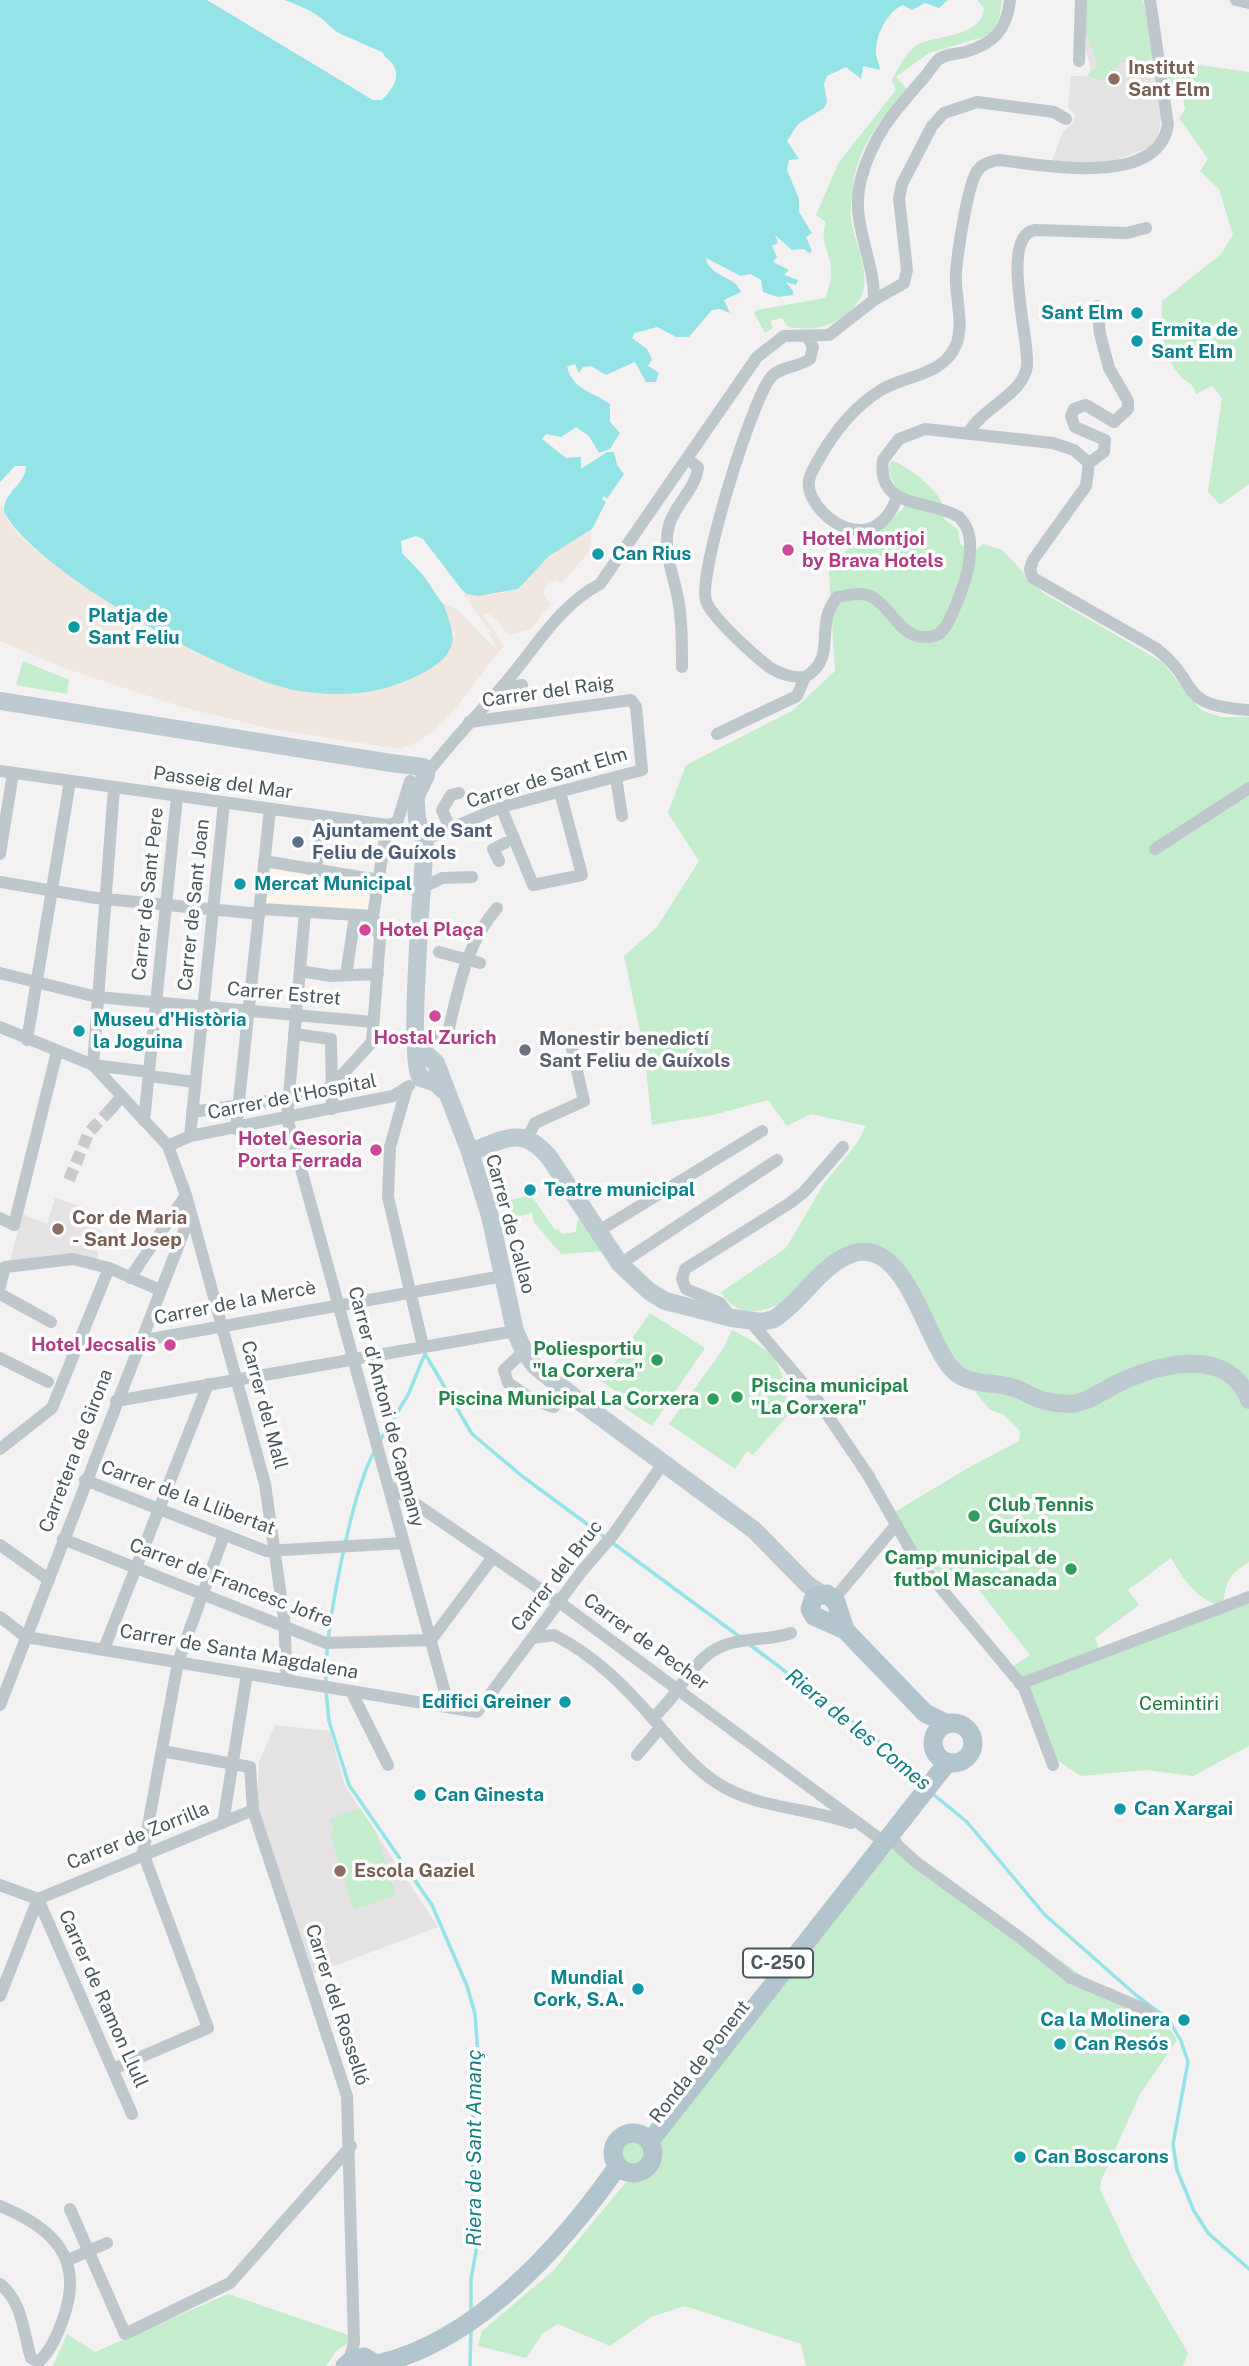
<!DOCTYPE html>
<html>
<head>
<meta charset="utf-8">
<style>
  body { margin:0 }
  canvas { display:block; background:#f3f1f1 }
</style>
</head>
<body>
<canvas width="1249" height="2366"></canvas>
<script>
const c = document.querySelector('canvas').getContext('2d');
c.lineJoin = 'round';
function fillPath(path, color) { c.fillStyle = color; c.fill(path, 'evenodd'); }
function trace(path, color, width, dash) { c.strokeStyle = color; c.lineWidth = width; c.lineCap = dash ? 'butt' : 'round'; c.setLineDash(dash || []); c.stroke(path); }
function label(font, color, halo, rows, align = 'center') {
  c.font = font + ' "Public Sans",sans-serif'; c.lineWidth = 7; c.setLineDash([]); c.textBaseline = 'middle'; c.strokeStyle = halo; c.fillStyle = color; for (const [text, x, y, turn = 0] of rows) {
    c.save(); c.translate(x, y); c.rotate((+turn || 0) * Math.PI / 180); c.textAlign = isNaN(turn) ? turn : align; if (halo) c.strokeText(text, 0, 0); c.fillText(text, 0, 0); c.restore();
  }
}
fillPath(new Path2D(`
  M 271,867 L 372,883 L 368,914 L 265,906 Z`), '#fbf5ec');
fillPath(new Path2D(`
  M 1083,0 L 1143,0 L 1158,82 L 1161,120 L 1158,136 L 1148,148 L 1107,163 L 1052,161 L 1063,131 L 1073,123 L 1075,115 L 1068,107 L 1071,76 L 1087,76 L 1091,69 L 1086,51 Z
  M 55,1198 L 86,1208 L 81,1222 L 103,1232 L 100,1240 L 86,1235 L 84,1247 L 98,1252 L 98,1261 L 10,1261 L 22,1214 L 47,1224 Z
  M 275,1725 L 330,1731 L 345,1786 L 438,1927 L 310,1975 L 257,1811 L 259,1762 Z`), '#e4e2e2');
fillPath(new Path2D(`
  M 977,0 L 1002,0 L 999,19 L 992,31 L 983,37 L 929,53 L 896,77 L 907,89 C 882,116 857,148 853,186 C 852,196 850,208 851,218 C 856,256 883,288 844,316 C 825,329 809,330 788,327 L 782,318 L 770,321 L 773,328 L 765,333 L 754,313 L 757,310 L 825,298 C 843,259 816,250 826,222 L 816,215 L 839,162 L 896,90 L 892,80 C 898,68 907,50 919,44 C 938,35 982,37 984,8 Z
  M 1083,0 L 1143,0 L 1154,57 L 1146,61 L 1123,61 L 1107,77 L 1099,80 L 1087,76 L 1098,65 L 1084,29 Z
  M 1164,60 L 1249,72 L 1249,484 L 1220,505 L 1208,492 L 1222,398 L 1212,386 L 1196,394 C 1194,382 1184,382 1178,373 C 1162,353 1161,325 1162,301 L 1221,254 L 1233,235 L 1219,189 L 1200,171 L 1208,159 L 1179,118 L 1185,109 L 1182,93 L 1169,82 Z
  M 891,461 C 906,464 934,487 941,501 C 944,506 943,513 944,519 L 958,530 L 960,544 L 975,551 L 983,544 L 1002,550 L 1042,592 L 1162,662 L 1201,710 L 1221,717 L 1249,717 L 1249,1562 C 1232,1572 1226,1580 1224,1599 L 1217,1605 C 1192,1595 1184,1579 1171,1558 L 1128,1590 L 1139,1605 L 1095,1638 L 1099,1648 L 1021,1679 L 1012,1667 L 1030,1655 L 972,1581 L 958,1587 L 951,1585 L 909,1545 L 893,1513 L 968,1468 L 1019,1441 L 1020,1431 L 1004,1415 L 989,1409 L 951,1360 L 924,1302 L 860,1244 C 828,1269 754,1347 721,1292 L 786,1248 L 823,1185 L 857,1143 L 866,1126 L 811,1114 L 787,1126 L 768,1100 L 713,1115 L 652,1125 L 644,1050 L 624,956 L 657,927 L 699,861 L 668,813 L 686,765 L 792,711 L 835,671 L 829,572 L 857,538 L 895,517 L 904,507 L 888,470 Z
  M 23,661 L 69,680 L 67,694 L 16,685 Z
  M 531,1195 L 555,1230 L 558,1229 L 562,1234 L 576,1232 L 577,1221 L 582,1216 L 606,1251 L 561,1254 L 534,1222 L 532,1213 L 507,1219 L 511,1200 Z
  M 650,1313 L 705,1348 L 652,1426 L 623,1407 L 625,1404 L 620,1401 L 623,1396 L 598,1379 L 603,1372 L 607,1374 Z
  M 732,1330 C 779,1354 783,1362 789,1414 L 753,1455 L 747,1451 L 735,1469 L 669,1424 L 723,1349 Z
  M 1249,1603 L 1249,1746 L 1193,1776 L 1146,1770 L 1081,1776 L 1055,1759 L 1028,1683 Z
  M 360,1808 L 376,1832 L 396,1895 L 354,1910 L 330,1834 L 334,1831 L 330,1819 Z
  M 898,1841 L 1086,1979 L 1105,1988 L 1110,1987 C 1137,2008 1159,2007 1177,2040 L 1140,2094 L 1101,2181 L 1100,2189 L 1133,2259 L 1188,2353 L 1183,2366 L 806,2366 L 801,2344 L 685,2306 L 651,2317 L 610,2346 L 558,2324 L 543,2333 L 526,2358 L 478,2346 L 482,2331 L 553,2271 L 625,2183 L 649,2173 L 657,2162 L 662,2137 Z
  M620 2153a13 13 0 1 1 26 0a13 13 0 1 1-26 0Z
  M 228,2294 L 351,2336 L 351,2341 L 336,2351 L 326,2366 L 53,2366 L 67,2334 L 95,2352 Z`), '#c3edcc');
fillPath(new Path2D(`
  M 3,505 C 5,535 58,566 80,582 C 161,639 291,717 393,686 C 422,678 443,662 455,634 L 442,603 C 462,610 472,626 493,634 L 462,595 L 459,586 C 518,603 510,591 551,555 C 563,545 578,537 592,529 L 589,552 L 562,583 L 556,580 L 546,585 L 543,593 L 550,605 L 531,629 L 509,635 L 491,615 L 483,614 L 504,646 C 472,680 447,737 399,749 L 267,728 L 182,707 L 64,668 L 0,641 L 0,507 Z`), '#f0e8e0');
fillPath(new Path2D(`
  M 0,0 L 207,0 L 373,100 L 382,100 C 424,59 363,48 339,33 C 331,29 326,21 318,16 C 310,10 294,3 284,0 L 948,0 L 939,8 L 925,3 L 912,10 L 903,5 C 886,12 872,41 877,59 C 878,63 880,66 880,70 L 863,66 L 861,79 L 846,67 L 827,76 L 824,84 L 827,102 L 824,108 L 798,124 L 787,141 L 799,159 L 789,160 L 787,170 L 799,199 L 799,212 L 812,233 L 806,237 L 812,251 L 809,253 L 804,249 L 792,250 L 775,235 L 778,243 L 772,246 L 777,257 L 773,262 L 789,270 L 784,275 L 798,280 L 796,285 L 786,282 L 793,291 L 793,295 L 778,297 L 763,292 L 761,280 L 750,274 L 741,276 L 706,258 C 709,277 736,276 741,292 L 724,300 L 730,313 L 720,309 L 712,310 L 689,337 L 676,337 L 657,327 L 635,333 L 632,338 L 647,349 L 652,359 L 648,366 L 659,373 L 656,382 L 646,382 L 635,362 L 606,375 L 591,366 L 583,367 L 579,373 L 575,364 L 567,367 C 574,391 592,391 610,404 L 610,422 L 620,433 L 610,449 L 599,453 L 589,436 L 576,427 L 561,437 L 546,434 L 542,439 L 566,458 L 581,457 L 581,469 L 607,452 L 614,452 L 617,465 L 624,474 L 607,499 L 604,496 L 602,499 L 606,502 L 592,529 L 549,556 L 518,589 L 478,596 L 467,594 L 459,587 L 496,644 L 492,646 L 457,610 L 443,603 C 456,637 461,652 423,673 C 384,694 343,698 299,691 C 231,680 36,573 4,512 C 3,492 26,484 26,466 L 15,466 L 0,482 Z`), '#93e3e7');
fillPath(new Path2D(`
  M 280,0 L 317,15 L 336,32 L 382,52 L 395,71 L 389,92 L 381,100 L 373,100 L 354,88 L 357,86 L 373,97 L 380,97 L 387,90 L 391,72 L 380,55 L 334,35 L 315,18 Z
  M 416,536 L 423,539 L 459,586 L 496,644 L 492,646 L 457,610 L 442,603 L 423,575 L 402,553 L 401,541 Z`), '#f3f1f1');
trace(new Path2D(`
  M 424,1352 L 472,1434 L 522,1476 L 740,1637
  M 379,1442 L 408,1395 L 424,1356
  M 749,1644 L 891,1751 L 922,1783
  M 326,1683 C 324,1632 351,1495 374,1452
  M 326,1690 L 329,1721 L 349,1785 L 432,1905 L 467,1986 L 475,2014 L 478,2054 L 472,2129 L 473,2200 L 479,2235 L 471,2279 L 471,2311
  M 933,1794 L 967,1822 L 1045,1915 L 1137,1996 L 1169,2020 L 1181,2041 L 1188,2062 L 1173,2144 L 1177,2170 L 1194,2211 L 1208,2233 L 1249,2269
  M 470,2366 L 471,2330`), '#93e3e7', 3.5);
trace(new Path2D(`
  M 69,1180 L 89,1132 L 111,1109`), '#c9cacc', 12, [12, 6]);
trace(new Path2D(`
  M 1236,0 L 1249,3
  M 1079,61 L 1081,0
  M 874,300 L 904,283 L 907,270 L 899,198 L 902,184 L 932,126 L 944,113 L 977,102 L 1054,112 L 1066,119
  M 807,336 L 813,347 L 810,359 C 799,367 782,366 772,376 C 753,395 697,576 706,601 C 712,618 755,656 769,667 C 780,674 793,678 805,677 C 839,657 813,627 837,597 C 850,595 862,591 874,598 C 890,608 896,627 914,635 C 922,638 933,638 940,633 C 950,626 968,575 969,563 C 971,545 972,530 959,517 C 931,499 876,510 883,460 L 899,439 L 925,429 L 1053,443 L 1074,450 L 1089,463
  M 968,433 C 984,406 1023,395 1027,366 C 1030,340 999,236 1035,230 L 1127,233 L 1146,228
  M 1089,463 L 1086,486 L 1033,560 L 1030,569 L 1033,578 L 1157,649 C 1203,686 1175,705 1249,710
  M 1089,463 L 1104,452 L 1105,440 L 1075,427 L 1071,416 L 1074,409 L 1086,405 L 1114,422 L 1128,409 L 1128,401 L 1109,368 L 1100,334 L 1097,306
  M 897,498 C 871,565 804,511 809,480 C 811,470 821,456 826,447 C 841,424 857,405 881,390 C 906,375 943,376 956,345 C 965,324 954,294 956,271 C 958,250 967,190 976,173 C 981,164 989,162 998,160 C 1041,164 1157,189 1168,125 L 1150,0
  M 682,667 C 682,648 682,630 680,612 C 678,583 661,555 669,525 C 675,504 696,489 698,467 L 687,459
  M 501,689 L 522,685
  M 717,734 L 797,696 L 805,677
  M 0,771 L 387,825 L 397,823 L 410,781
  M 426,775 C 449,744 475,718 500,689 C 533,653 556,607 600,584 L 757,357 L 784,336 L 829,335 L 874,300 C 875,259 849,221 861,179 C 873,135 893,113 922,80 C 928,74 933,64 939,59 C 946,54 957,54 965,52 C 993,44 1007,30 1010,0
  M 616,777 L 622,816
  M 501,807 L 533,885 L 582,875 L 560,792
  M 450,828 L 442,810 L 451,795 L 459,793
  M 424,834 L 433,836 L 501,807 L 642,770 L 636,707 L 631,700 L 469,722
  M 1155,849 L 1249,788
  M 0,854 L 13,773
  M 264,861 L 378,880
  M 499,861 L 493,849 L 505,843
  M 315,870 L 326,817
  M 0,882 L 96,898 L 260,914
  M 422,888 L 442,878 L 472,877
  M 261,909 L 373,916 L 387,825
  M 305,912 L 287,1118 L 449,1707
  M 439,952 L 480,963
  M 300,971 L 331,976 L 378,974
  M 0,973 L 97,997 L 373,1022
  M 346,975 L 355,916
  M 0,1027 L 93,1065 L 114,788
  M 294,1034 L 331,1039 L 332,1109
  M 27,1040 L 70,781
  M 419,1043 L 448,1032 C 459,988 466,943 497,908
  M 149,1072 L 93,1065 L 168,1146 L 186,1195 L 265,1484 L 284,1618 L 287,1681
  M 149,1076 L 195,1082
  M 407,1087 L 390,1147 L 388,1197 L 423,1346
  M 111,1109 L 121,1097
  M 192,1112 L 289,1098 L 331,1087 L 372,1042 L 380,938 L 373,916
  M 144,1121 L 177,797
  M 236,1129 L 270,809
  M 190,1136 L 224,803
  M 527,1138 L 535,1123 L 584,1101 L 572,1049
  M 168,1146 L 190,1136 L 393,1096 L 409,1086
  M 0,1218 L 14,1225 L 57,1052
  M 597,1232 L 762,1131
  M 620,1264 L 777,1160
  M 130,1278 L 186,1195
  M 0,1286 L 5,1267 L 73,1259 L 109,1268 L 160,1290
  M 0,1294 L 51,1322
  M 731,1317 L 720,1303 L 686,1289 L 682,1279 L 685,1269 L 790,1203 L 804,1192 L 843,1147
  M 750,1321 L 818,1401 L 868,1475 L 914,1556 L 1024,1688 L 1053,1765
  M 140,1341 L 503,1276
  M 524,1351 L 504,1370 L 508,1383 L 533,1400 L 554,1407
  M 0,1358 L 48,1382
  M 116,1401 L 515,1331
  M 0,1449 L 52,1408 L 109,1268
  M 85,1480 L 266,1551 L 403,1543
  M 388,1485 L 559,1602 L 876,1836
  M 63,1539 L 326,1643 L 431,1640 L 493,1557
  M 0,1545 L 48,1579
  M 834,1599 L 895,1526
  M 0,1617 L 26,1637 L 477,1712 L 582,1571 L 613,1535 L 664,1462
  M 532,1638 L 554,1635 C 594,1655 626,1687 655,1721 C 673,1742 691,1765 714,1781 C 754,1809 807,1807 851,1823
  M 104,1649 L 208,1384
  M 1020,1684 L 1249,1597
  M 351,1691 L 388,1765
  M 0,1705 L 191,1213
  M 652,1718 C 677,1699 688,1665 716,1649 C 739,1636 766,1642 791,1633
  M 162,1751 L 250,1767 L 253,1810 L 347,2096 L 354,2343 L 349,2361
  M 637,1755 L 659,1729
  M 223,1823 L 247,1674
  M 892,1835 L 897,1845 L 917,1863 L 1018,1936 L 1071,1978 L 1149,2011
  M 0,1885 L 38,1899
  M 38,1899 L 132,2114
  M 38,1899 L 253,1810
  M 0,1996 L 38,1899
  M 113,2069 L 208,2028 L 143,1853 L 178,1662 L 224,1535
  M 0,2206 C 54,2228 85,2259 63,2319 C 58,2334 50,2351 39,2362 L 31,2358 C 23,2331 23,2303 0,2284
  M 70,2209 L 125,2334 L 230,2283 L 351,2146
  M 68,2260 L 107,2243`), '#bdc7cc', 12);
trace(new Path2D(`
  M 0,701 L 391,763 L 423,767 L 426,775 L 415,798
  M 415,787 L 417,819 L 425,842 C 423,876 407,1063 421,1078 L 436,1083 L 444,1091
  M 415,1034 L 421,1049 L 436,1063 L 470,1152 L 490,1216 L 515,1331 L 524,1351 L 535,1366 L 579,1401 L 754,1530 L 808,1585 L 822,1594
  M 470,1152 C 504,1140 521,1124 549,1157 L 620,1264 L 649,1291 L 665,1301 L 732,1318 L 762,1322 L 774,1319 C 799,1303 815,1274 841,1259 C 905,1221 924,1345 955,1372 C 970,1385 992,1382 1011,1387 C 1023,1390 1033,1398 1045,1401 C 1054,1403 1063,1404 1071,1404 C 1091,1402 1107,1387 1125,1380 C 1166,1362 1229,1348 1249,1400`), '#becad1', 18);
trace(new Path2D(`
  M 845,1630 L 836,1602 L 827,1594 L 814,1597 L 810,1609 L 814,1616 L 845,1630 L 925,1713 L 947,1724
  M933 1743a20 20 0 1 1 40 0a20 20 0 1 1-40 0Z
  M613 2153a20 20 0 1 1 40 0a20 20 0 1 1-40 0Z
  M 650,2141 L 947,1763
  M 378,2364 C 477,2341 562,2246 618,2166
  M 345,2366 L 352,2360 L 364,2357 L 379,2366`), '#b2c4cd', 19);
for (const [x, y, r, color] of [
  [1114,79,7,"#8d6e63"],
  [1137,313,7,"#0f9aa8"],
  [1137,341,7,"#0f9aa8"],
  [788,550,7,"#d1479c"],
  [598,554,7,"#0f9aa8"],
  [74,627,7,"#0f9aa8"],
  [298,842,7,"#5c6f8a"],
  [240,884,7,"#0f9aa8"],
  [365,930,7,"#d1479c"],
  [435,1016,7,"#d1479c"],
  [79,1031,7,"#0f9aa8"],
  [525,1050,7,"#6b7280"],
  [376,1150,7,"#d1479c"],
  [530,1190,7,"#0f9aa8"],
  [58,1229,7,"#8d6e63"],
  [170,1345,7,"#d1479c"],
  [657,1360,7,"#2e9e5b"],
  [737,1397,7,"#2e9e5b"],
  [713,1399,7,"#2e9e5b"],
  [974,1516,7,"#2e9e5b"],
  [1071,1569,7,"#2e9e5b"],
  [565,1702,7,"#0f9aa8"],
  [420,1795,7,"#0f9aa8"],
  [1120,1809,7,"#0f9aa8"],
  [340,1871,7,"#8d6e63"],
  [638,1989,7,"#0f9aa8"],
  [1184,2020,7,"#0f9aa8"],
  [1060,2044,7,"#0f9aa8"],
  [1020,2157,7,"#0f9aa8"]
]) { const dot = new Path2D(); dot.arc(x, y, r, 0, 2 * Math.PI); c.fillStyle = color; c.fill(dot); trace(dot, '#fff', 2.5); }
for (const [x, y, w] of [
  [778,1963,70]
]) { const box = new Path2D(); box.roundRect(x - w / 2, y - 14.5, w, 29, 5); c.fillStyle = '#fff'; c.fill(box); trace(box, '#4a575d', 2); }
label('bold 18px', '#4a575d', null, [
  ["C-250",778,1963]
]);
label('bold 19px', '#785e54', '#fff', [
  ["Institut",1128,68],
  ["Sant Elm",1128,90],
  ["Cor de Maria",72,1218],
  ["- Sant Josep",72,1240],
  ["Escola Gaziel",354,1871]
], 'left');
label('bold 19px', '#0d838f', '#fff', [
  ["Sant Elm",1123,313,"right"],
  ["Ermita de",1151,330],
  ["Sant Elm",1151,352],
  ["Can Rius",612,554],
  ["Platja de",88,616],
  ["Sant Feliu",88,638],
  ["Mercat Municipal",254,884],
  ["Museu d'Història",93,1020],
  ["la Joguina",93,1042],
  ["Teatre municipal",544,1190],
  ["Edifici Greiner",551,1702,"right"],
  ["Can Ginesta",434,1795],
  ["Can Xargai",1134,1809],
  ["Mundial",624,1978,"right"],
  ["Cork, S.A.",624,2000,"right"],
  ["Ca la Molinera",1170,2020,"right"],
  ["Can Resós",1074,2044],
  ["Can Boscarons",1034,2157]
], 'left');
label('bold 19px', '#b23c85', '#fff', [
  ["Hotel Montjoi",802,539],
  ["by Brava Hotels",802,561],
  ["Hotel Plaça",379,930],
  ["Hostal Zurich",435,1038,"center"],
  ["Hotel Gesoria",362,1139,"right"],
  ["Porta Ferrada",362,1161,"right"],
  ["Hotel Jecsalis",156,1345,"right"]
], 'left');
label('19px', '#4a575d', '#fff', [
  ["Carrer del Raig",548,692,-8],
  ["Carrer de Sant Elm",547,778,-17],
  ["Passeig del Mar",223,783,8],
  ["Carrer de Sant Pere",148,894,-84],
  ["Carrer de Sant Joan",194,905,-84],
  ["Carrer Estret",284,994,5],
  ["Carrer de l'Hospital",292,1097,-11],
  ["Carrer de Callao",510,1224,75],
  ["Carrer de la Mercè",235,1303,-11],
  ["Carrer del Mall",264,1405,75],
  ["Carrer d'Antoni de Capmany",386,1407,75],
  ["Carretera de Girona",76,1451,-69],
  ["Carrer de la Llibertat",188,1498,20],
  ["Carrer del Bruc",557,1576,-52],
  ["Carrer de Francesc Jofre",231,1583,21],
  ["Carrer de Pecher",646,1642,36],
  ["Carrer de Santa Magdalena",239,1652,10],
  ["Carrer de Zorrilla",138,1836,-22],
  ["Carrer de Ramon Llull",103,1999,66],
  ["Carrer del Rosselló",337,2005,72],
  ["Ronda de Ponent",700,2062,-52]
]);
label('bold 19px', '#4e5e75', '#fff', [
  ["Ajuntament de Sant",312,831],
  ["Feliu de Guíxols",312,853]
], 'left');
label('bold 19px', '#5b616d', '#fff', [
  ["Monestir benedictí",539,1039],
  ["Sant Feliu de Guíxols",539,1061]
], 'left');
label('bold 19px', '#27864d', '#fff', [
  ["Poliesportiu",643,1349],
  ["\"la Corxera\"",643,1371],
  ["Piscina municipal",751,1386,"left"],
  ["\"La Corxera\"",751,1408,"left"],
  ["Piscina Municipal La Corxera",699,1399],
  ["Club Tennis",988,1505,"left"],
  ["Guíxols",988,1527,"left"],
  ["Camp municipal de",1057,1558],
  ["futbol Mascanada",1057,1580]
], 'right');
label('19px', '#1e7b3e', '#fff', [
  ["Cemintiri",1179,1704]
]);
label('italic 21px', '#158087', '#fff', [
  ["Riera de les Comes",858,1730,39],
  ["Riera de Sant Amanç",475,2148,-90]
]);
</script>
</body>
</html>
